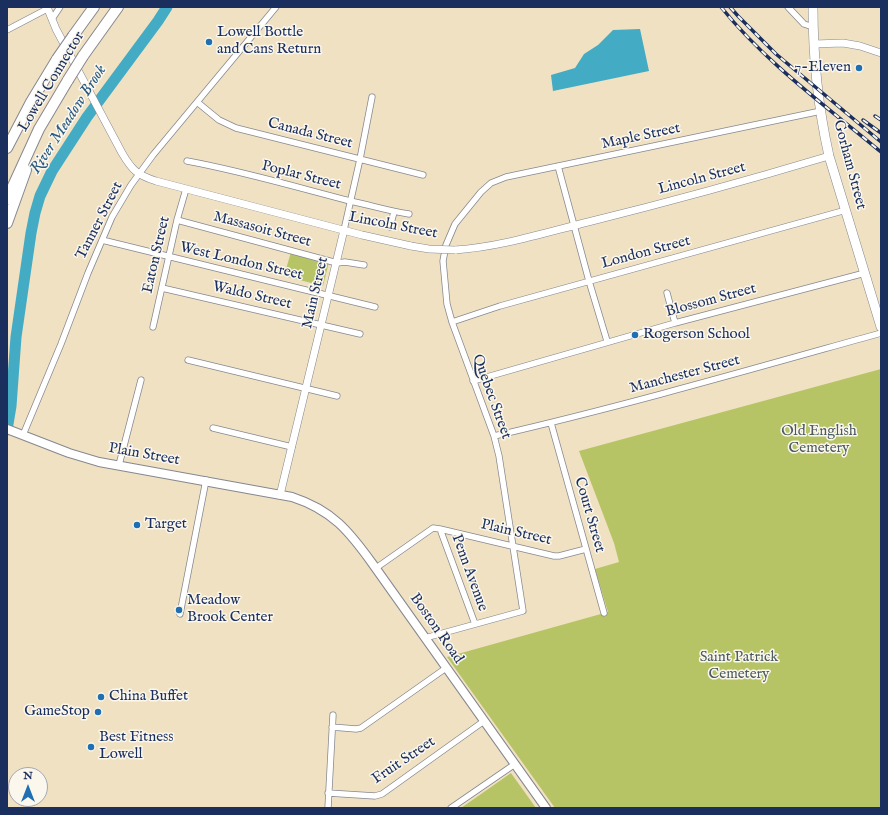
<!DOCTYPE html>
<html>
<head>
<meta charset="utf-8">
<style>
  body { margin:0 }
  #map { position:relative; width:888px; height:815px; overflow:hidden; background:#f0e1c2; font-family:"IM FELL English",serif }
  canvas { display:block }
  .frame { position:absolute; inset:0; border:8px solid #1b2f5e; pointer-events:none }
  .north { position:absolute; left:8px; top:767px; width:40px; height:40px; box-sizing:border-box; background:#fbf7ec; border:1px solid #a1a7b3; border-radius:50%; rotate:0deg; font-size:11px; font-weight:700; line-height:16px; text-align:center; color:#1b2f5e }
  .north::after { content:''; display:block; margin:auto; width:14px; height:18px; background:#1f6fb2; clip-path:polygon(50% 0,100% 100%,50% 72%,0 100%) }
</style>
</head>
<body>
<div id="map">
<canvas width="888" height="815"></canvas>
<div class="frame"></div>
<div class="north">N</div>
</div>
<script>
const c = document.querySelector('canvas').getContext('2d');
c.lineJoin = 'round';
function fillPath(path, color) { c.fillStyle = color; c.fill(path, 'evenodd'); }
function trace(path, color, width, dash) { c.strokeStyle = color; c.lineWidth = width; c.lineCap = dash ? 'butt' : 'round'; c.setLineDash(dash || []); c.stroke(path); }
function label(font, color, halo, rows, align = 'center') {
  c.font = font + ' "IM FELL English",serif'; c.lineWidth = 3; c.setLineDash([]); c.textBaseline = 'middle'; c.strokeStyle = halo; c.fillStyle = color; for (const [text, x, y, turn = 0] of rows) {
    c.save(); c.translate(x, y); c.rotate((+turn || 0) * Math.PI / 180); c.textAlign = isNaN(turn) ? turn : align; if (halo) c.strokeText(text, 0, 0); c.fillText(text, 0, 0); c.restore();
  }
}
fillPath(new Path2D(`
  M 291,252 L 329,262 L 323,286 L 284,276 Z
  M 881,369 L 881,808 L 555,808 L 447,657 L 608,612 L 595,569 L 619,562 L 614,543 L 579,451 Z
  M 511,773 L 536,808 L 461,808 Z`), '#b7c466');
fillPath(new Path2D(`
  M 640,29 L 649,71 L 553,91 L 551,75 L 575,68 L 584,54 L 598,45 L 613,30 Z`), '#44abc4');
trace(new Path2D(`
  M 7,430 L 11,406 L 16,337 L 31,233 L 35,213 L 40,196 L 52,171 L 87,117 L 158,21 L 167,7`), '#44abc4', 11);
const minor = new Path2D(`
  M 788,7 L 804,24 L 813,27
  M 52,19 L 60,7
  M 7,30 L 47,9
  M 197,102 L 219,120 L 236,128 L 423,175
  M 187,161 C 242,171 296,187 350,201 C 370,205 389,211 409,214
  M 558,166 L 589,281 L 607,341
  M 177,220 L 337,263 L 345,262 L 364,265
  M 390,227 L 394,212
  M 344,230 L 360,159 L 372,97
  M 102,240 L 375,307
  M 162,288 L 360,334
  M 667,293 L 675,323
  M 452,322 L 500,306 L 846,210
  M 153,327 L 177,220 L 186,189
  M 188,360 L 337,396
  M 473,381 L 675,323 L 865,273
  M 551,423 L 604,613
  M 213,428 L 292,447
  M 23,435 L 61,344 L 88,273 L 112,217 L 131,185 L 153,155 L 276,7
  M 494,436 C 624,406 752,369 881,333
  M 119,465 L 141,380
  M 440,529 L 475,624
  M 376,568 L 433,528 L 440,529 L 554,556 L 559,556 L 586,549
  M 180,614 L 206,480
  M 425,638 L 523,611 L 499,456 L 494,436 L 452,322 L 447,304 L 443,261 L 446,245 L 455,224 L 481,192 L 491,183 L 506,177 L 821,111
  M 332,727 L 356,729 L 361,728 L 446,668
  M 328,793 L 375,796 L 382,794 L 484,721
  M 328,808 L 333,715
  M 451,808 L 515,764`);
const tertiary = new Path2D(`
  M 47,7 L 56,29 L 122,153 C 132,170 137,175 156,181 L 362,235 L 411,246
  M 814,44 L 843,43 L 860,46 L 881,53
  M 455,250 C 500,247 544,233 588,222 C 669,202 749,180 829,156
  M 280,495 L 344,230`);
const secondary = new Path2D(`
  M 7,429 L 69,453 L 99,462 L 292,497 C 332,510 349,531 372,563 L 546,808`);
const primary = new Path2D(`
  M 813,7 C 813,57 818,107 829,156 L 881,327`);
const motorway = new Path2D(`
  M 73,36 L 94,7
  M 83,56 L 118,7
  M 7,148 L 31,102 L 57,59
  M 7,199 L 39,129 L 68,80
  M 7,223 L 26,170`);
trace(minor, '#868890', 7);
trace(tertiary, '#868890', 8);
trace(secondary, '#868890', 10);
trace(primary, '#868890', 10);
trace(motorway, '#868890', 12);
trace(minor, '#fff', 5.5);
trace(tertiary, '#fff', 7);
trace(secondary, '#fff', 8);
trace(primary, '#fff', 9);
trace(motorway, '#fff', 10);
const rail = new Path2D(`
  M 721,7 C 766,63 826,106 881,152
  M 730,7 L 738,16 L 776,54 L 881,142
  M 875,116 L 881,120
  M 863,120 L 881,133`);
trace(rail, '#1b2f5e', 3.5);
trace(rail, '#fbf7ec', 2, [6]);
const tertiaryBridge = new Path2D(`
  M 411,246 L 429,249 L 455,250`);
const motorwayBridge = new Path2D(`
  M 57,59 L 73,36
  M 68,80 L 83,56`);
trace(tertiaryBridge, '#868890', 8, []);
trace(motorwayBridge, '#868890', 12, []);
trace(tertiaryBridge, '#fff', 7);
trace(motorwayBridge, '#fff', 10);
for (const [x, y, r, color] of [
  [209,42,4,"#1f6fb2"],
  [859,68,4,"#1f6fb2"],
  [635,335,4,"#1f6fb2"],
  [137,525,4,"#1f6fb2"],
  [179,610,4,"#1f6fb2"],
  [101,697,4,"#1f6fb2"],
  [98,712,4,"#1f6fb2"],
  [91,747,4,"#1f6fb2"]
]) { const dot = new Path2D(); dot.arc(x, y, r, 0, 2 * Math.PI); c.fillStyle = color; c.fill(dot); trace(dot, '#fbf7ec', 1.5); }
label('15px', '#1b2f5e', '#fbf7ec', [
  ["Lowell Bottle",217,33],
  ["and Cans Return",217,50],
  ["7-Eleven",851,68,"right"],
  ["Rogerson School",643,335],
  ["Target",145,525],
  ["Meadow",187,601],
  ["Brook Center",187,618],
  ["China Buffet",109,697],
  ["GameStop",90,712,"right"],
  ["Best Fitness",99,738],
  ["Lowell",99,755]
], 'left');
label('15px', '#1b2f5e', '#fbf7ec', [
  ["Lowell Connector",52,82,-59],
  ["Canada Street",310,134,14],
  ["Maple Street",641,137,-12],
  ["Gorham Street",849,165,75],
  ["Poplar Street",301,176,14],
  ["Lincoln Street",702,179,-15],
  ["Tanner Street",100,221,-63],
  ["Lincoln Street",393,226,11],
  ["Massasoit Street",262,230,15],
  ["London Street",646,253,-15],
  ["Eaton Street",157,255,-77],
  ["West London Street",241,262,13],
  ["Main Street",316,293,-77],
  ["Waldo Street",252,296,13],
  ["Blossom Street",711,301,-15],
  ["Manchester Street",685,375,-15],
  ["Quebec Street",491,397,70],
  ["Plain Street",144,455,10],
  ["Court Street",589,515,74],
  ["Plain Street",516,533,13],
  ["Penn Avenue",469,573,70],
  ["Boston Road",436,629,55],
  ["Fruit Street",404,761,-34]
]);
label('15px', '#4a5c60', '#fbf7ec', [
  ["Old English",819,432],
  ["Cemetery",819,449],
  ["Saint Patrick",739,658],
  ["Cemetery",739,675]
]);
label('italic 16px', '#295a82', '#fbf7ec', [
  ["River Meadow Brook",69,120,-57]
]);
</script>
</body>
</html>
